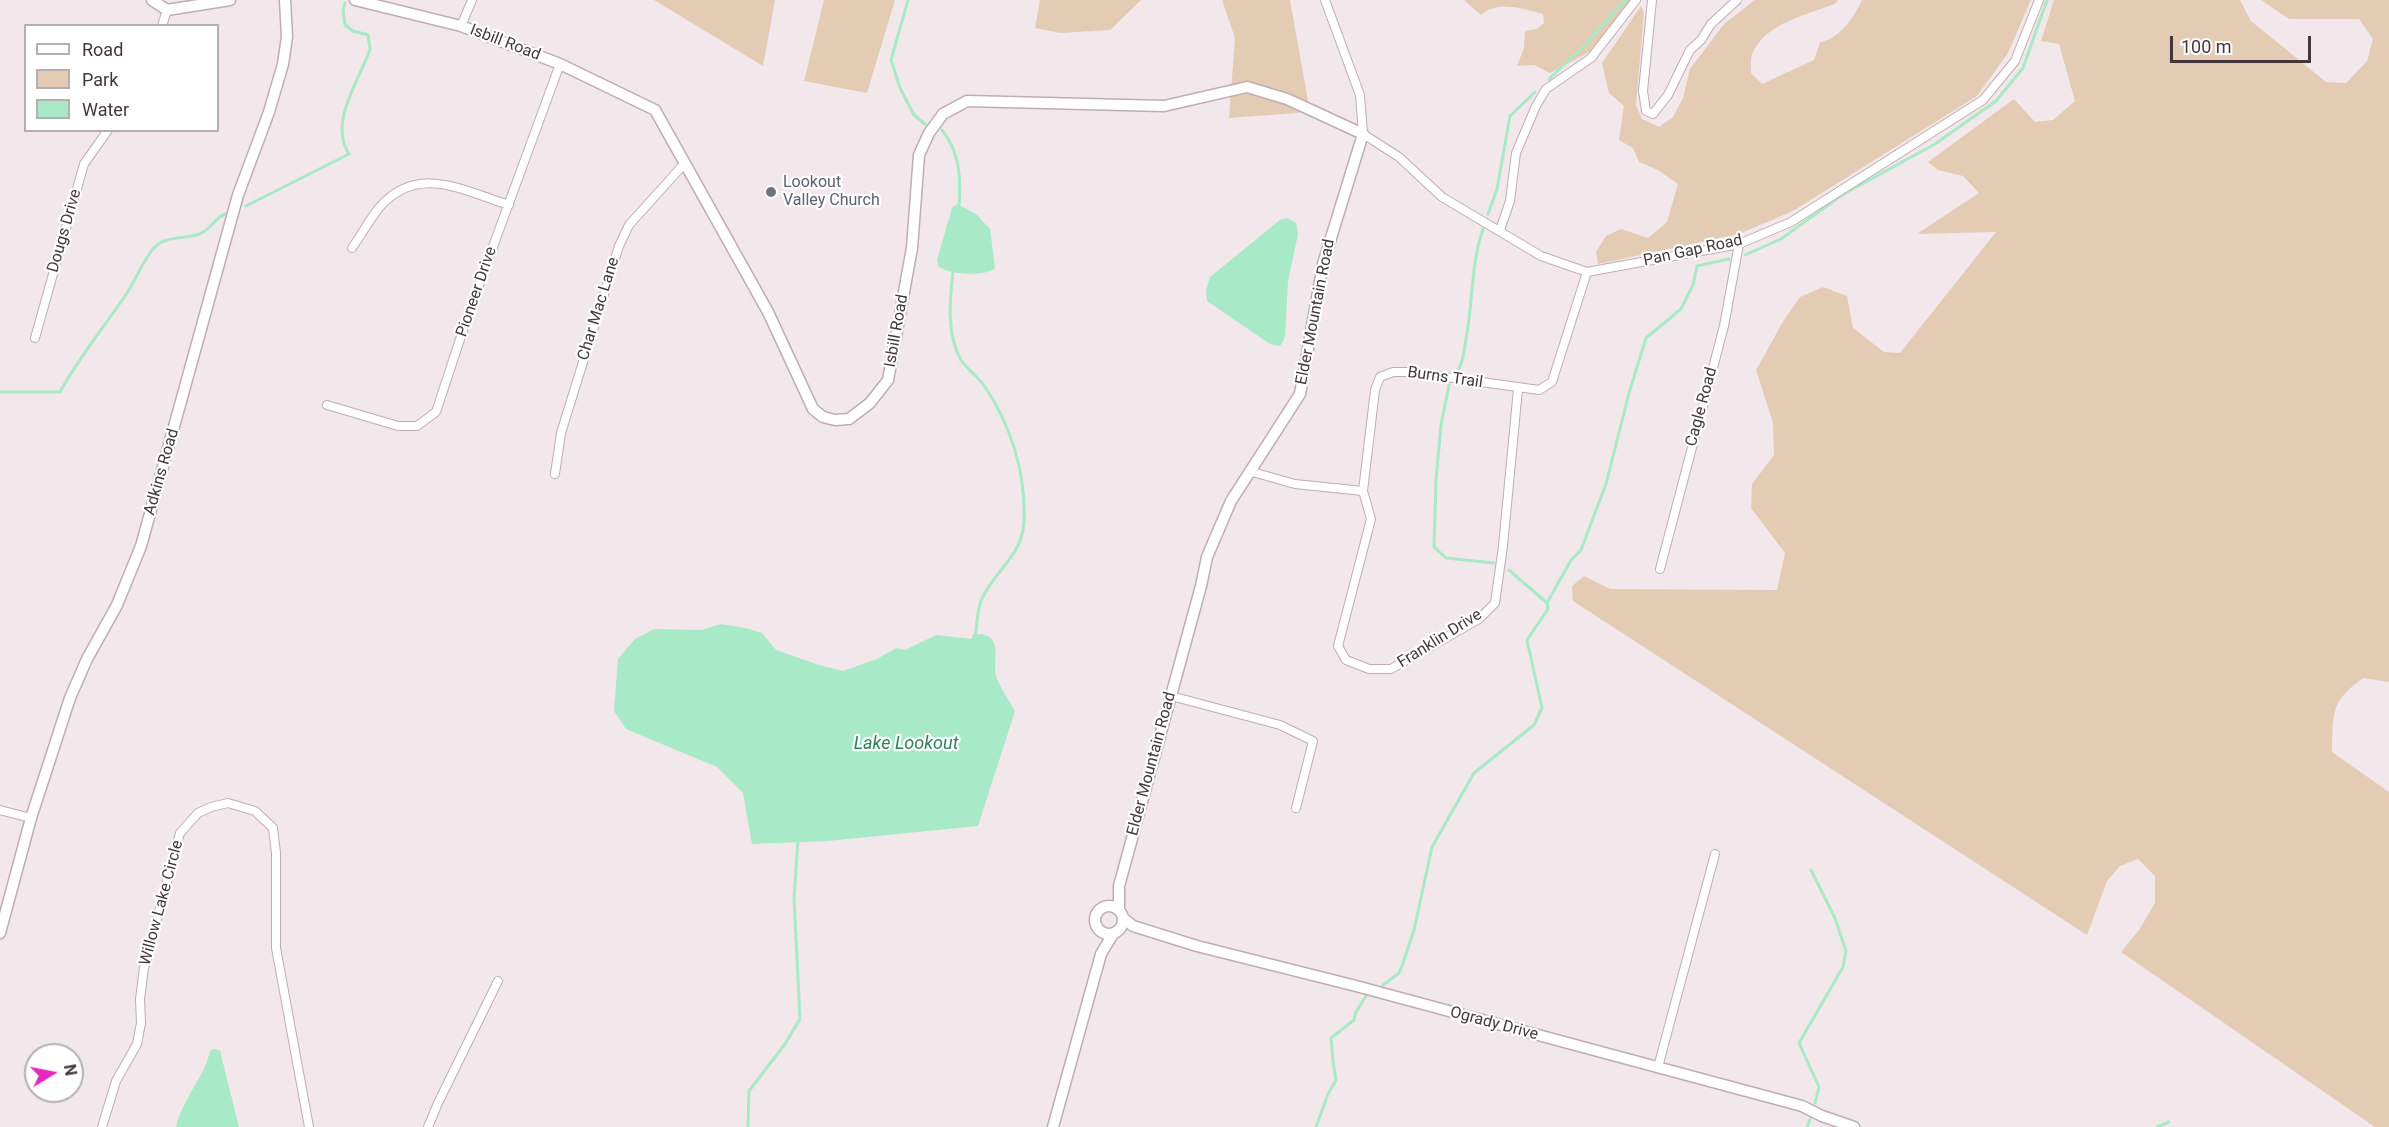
<!DOCTYPE html>
<html>
<head>
<meta charset="utf-8">
<style>
  body { margin:0 }
  #map { position:relative; width:2389px; height:1127px; overflow:hidden; background:#f2e7ea; font-family:Roboto,sans-serif }
  canvas { display:block }
  .legend { position:absolute; left:24px; top:24px; width:195px; height:108px; box-sizing:border-box; background:#fff; border:2px solid #b4afb1; margin:0; padding:8px 10px; list-style:none; font-size:18px; color:#44373b }
  .legend li { display:flex; align-items:center; gap:12px; height:30px }
  .legend b { width:30px; border:2px solid #b4afb1 }
  .north { position:absolute; left:24px; top:1043px; width:60px; height:60px; box-sizing:border-box; background:#fff; border:2px solid #b4afb1; border-radius:50%; rotate:80deg; font-size:16px; font-weight:700; line-height:24px; text-align:center; color:#44373b }
  .north::after { content:''; display:block; margin:auto; width:21px; height:27px; background:#e629be; clip-path:polygon(50% 0,100% 100%,50% 72%,0 100%) }
  .scale { position:absolute; left:2170px; top:36px; width:141px; height:27px; box-sizing:border-box; border:3px solid #44373b; border-top:0; padding-left:8px; font-size:18px; line-height:21px; white-space:nowrap; color:#44373b; -webkit-text-stroke:4px #fff; paint-order:stroke }
</style>
</head>
<body>
<div id="map">
<canvas width="2389" height="1127"></canvas>
<ul class="legend">
<li><b style="height:8px;background:#fff"></b>Road</li>
<li><b style="height:16px;background:#e3ccb3"></b>Park</li>
<li><b style="height:16px;background:#a8e9c7"></b>Water</li>
</ul>
<div class="north">N</div>
<div class="scale">100 m</div>
</div>
<script>
const c = document.querySelector('canvas').getContext('2d');
c.lineJoin = 'round';
function fillPath(path, color) { c.fillStyle = color; c.fill(path, 'evenodd'); }
function trace(path, color, width, dash) { c.strokeStyle = color; c.lineWidth = width; c.lineCap = dash ? 'butt' : 'round'; c.setLineDash(dash || []); c.stroke(path); }
function label(font, color, halo, rows, align = 'center') {
  c.font = font + ' Roboto,sans-serif'; c.lineWidth = 4.5; c.setLineDash([]); c.textBaseline = 'middle'; c.strokeStyle = halo; c.fillStyle = color; for (const [text, x, y, turn = 0] of rows) {
    c.save(); c.translate(x, y); c.rotate((+turn || 0) * Math.PI / 180); c.textAlign = isNaN(turn) ? turn : align; if (halo) c.strokeText(text, 0, 0); c.fillText(text, 0, 0); c.restore();
  }
}
fillPath(new Path2D(`
  M 654,0 L 775,0 L 763,66 Z
  M 824,0 L 895,0 L 867,93 L 804,81 Z
  M 1040,0 L 1141,0 L 1110,30 L 1060,33 L 1035,28 Z
  M 1222,0 L 1290,0 L 1310,112 L 1229,118 L 1235,38 Z
  M 1464,0 L 1632,0 L 1593,50 L 1550,73 L 1534,65 L 1517,66 L 1524,48 L 1525,31 L 1537,29 L 1544,23 L 1543,14 C 1521,8 1498,0 1481,15 Z
  M 1755,0 L 1838,0 L 1835,4 C 1808,14 1768,23 1754,50 C 1750,56 1751,66 1751,73 L 1762,84 L 1814,60 L 1820,43 C 1841,36 1852,21 1862,0 L 2031,0 L 2008,53 L 1977,96 L 1793,211 L 1739,234 L 1598,264 L 1596,252 L 1606,236 L 1621,229 L 1648,238 L 1667,222 L 1678,184 L 1658,170 L 1639,162 L 1633,148 L 1619,140 L 1624,106 L 1609,93 L 1602,63 L 1641,6 L 1644,13 L 1636,105 L 1642,119 L 1659,127 L 1673,117 L 1683,98 L 1690,69 L 1724,24 Z
  M 2054,0 L 2240,0 L 2251,21 L 2326,82 L 2346,83 L 2367,61 L 2373,39 L 2359,19 L 2289,19 L 2261,0 L 2389,0 L 2389,682 L 2363,678 C 2330,702 2333,713 2332,752 L 2389,792 L 2389,1127 L 2375,1127 L 2121,952 L 2139,930 L 2155,903 L 2155,876 L 2138,859 L 2120,866 L 2107,881 L 2087,935 L 1573,601 L 1572,586 L 1584,576 L 1610,589 L 1777,590 L 1785,553 L 1751,508 L 1752,484 L 1774,455 L 1773,423 L 1756,370 L 1784,320 L 1800,297 L 1823,287 L 1847,296 L 1853,328 L 1884,352 L 1900,353 L 1996,232 L 1917,234 L 1979,193 L 1963,176 L 1938,170 L 1928,162 L 2014,99 L 2035,122 L 2053,120 L 2075,101 L 2059,44 L 2041,41 Z`), '#e3ccb3');
fillPath(new Path2D(`
  M 957,204 L 976,214 L 990,229 L 995,268 C 986,277 947,275 938,266 L 937,260 L 952,208 Z
  M 1287,218 L 1296,223 L 1298,234 L 1288,281 L 1285,337 L 1281,345 L 1278,346 L 1270,344 L 1207,301 L 1206,290 L 1210,277 L 1280,220 Z
  M 721,624 L 746,628 L 762,633 L 776,650 L 819,665 L 843,671 L 877,659 L 896,648 L 905,650 L 936,635 L 972,639 L 973,634 C 1006,632 992,660 996,676 C 1000,688 1009,700 1015,711 L 978,826 L 828,841 L 752,844 L 743,793 L 717,767 L 626,729 L 614,711 L 618,659 L 635,639 L 654,629 L 701,630 Z
  M 215,1049 L 220,1051 L 239,1127 L 176,1127 C 181,1106 194,1088 204,1069 C 207,1063 208,1056 211,1050 Z`), '#a8e9c7');
trace(new Path2D(`
  M 908,0 L 891,60 L 900,88 L 914,115 L 925,124
  M 1549,79 L 1586,44 L 1625,0
  M 942,130 C 960,152 961,179 959,207
  M 246,206 L 349,154 C 328,122 360,80 370,49 L 368,35 L 353,31 L 345,25 L 343,10 L 345,3
  M 1488,214 L 1497,189 L 1510,116 L 1535,92
  M 1745,255 L 1781,239 L 1842,195 L 1935,144 L 1996,101 L 2023,68 L 2047,0
  M 953,271 C 950,299 946,334 961,360 C 967,369 977,376 983,384 C 1011,424 1026,473 1024,522 C 1022,558 992,572 981,601 C 977,612 977,626 975,637
  M 1456,374 C 1463,363 1464,352 1466,339 C 1473,302 1471,264 1483,229
  M 1449,385 L 1441,425 L 1436,480 L 1434,547 L 1446,558 L 1494,563
  M 0,392 L 60,392 C 79,357 105,326 127,293 C 136,279 143,261 153,249 C 164,236 182,239 196,235 C 210,232 213,219 225,214
  M 1509,570 L 1547,603
  M 1811,870 L 1835,918 L 1846,951 L 1843,967 L 1799,1043 L 1819,1087 L 1815,1103
  M 1383,985 L 1399,973 L 1402,966 L 1414,930 L 1432,847 L 1474,773 L 1534,725 L 1542,708 L 1527,640 L 1548,609 L 1547,603 L 1571,560 L 1581,550 L 1606,484 L 1629,393 L 1646,338 L 1681,309 L 1693,285 L 1697,266 L 1729,259
  M 748,1127 L 749,1091 L 785,1044 L 800,1019 L 794,898 L 798,840
  M 1316,1127 L 1328,1094 L 1336,1080 L 1333,1062 L 1331,1038 L 1354,1020 L 1356,1012 L 1366,996
  M 1807,1127 L 1810,1119
  M 2157,1127 L 2169,1122`), '#a8e9c7', 3);
const minor = new Path2D(`
  M 1325,0 L 1360,95 L 1363,134 L 1399,157 L 1442,197 L 1541,256 L 1587,272 L 1739,244 L 1791,222 L 1983,100 L 2015,61 L 2039,0
  M 1652,0 L 1643,91 L 1646,111 L 1653,114 L 1668,95 L 1690,50 L 1701,40 L 1711,24 L 1737,0
  M 162,26 L 167,10
  M 461,26 L 472,0
  M 1500,230 L 1510,201 L 1516,153 L 1536,106 L 1546,89 L 1591,58 L 1636,0
  M 352,248 C 361,235 369,221 378,209 C 417,163 461,190 509,205
  M 35,338 L 84,164 L 108,130
  M 1518,389 L 1503,546 L 1495,603 L 1479,619 L 1391,669 L 1369,669 L 1346,660 L 1338,646 L 1371,519 L 1363,491 L 1375,390 L 1380,377 L 1393,372 L 1410,372 L 1539,390 L 1552,382 L 1587,272
  M 327,405 L 398,426 L 417,426 L 436,412 L 469,312 L 560,64
  M 1249,471 L 1295,484 L 1363,491
  M 555,474 L 561,433 L 619,246 L 629,225 L 684,164
  M 1660,569 L 1724,326 L 1739,244
  M 1171,696 L 1280,725 L 1313,741 L 1296,808
  M 0,810 L 31,818
  M 1658,1067 L 1715,854
  M 102,1127 L 116,1081 L 137,1044 L 141,1023 L 140,999 L 144,968 L 180,833 L 198,813 L 211,807 L 228,803 L 255,811 L 273,828 L 276,853 L 276,948 L 309,1127
  M 428,1127 L 438,1103 L 498,981`);
const tertiary = new Path2D(`
  M 152,0 L 167,10 L 230,0
  M 355,0 L 461,26 L 560,64 L 655,110 L 768,312 L 813,409 L 823,417 L 835,420 L 849,419 L 870,403 L 888,380 L 912,248 L 919,155 L 929,133 L 943,114 L 967,101 L 1164,106 L 1247,87 L 1287,99 L 1363,134 L 1323,264 L 1300,394 L 1231,501 L 1207,557 L 1201,586 L 1119,886 L 1119,910
  M1095 920a14 14 0 1 1 28 0a14 14 0 1 1-28 0Z
  M 1123,918 L 1133,926 L 1197,946 L 1356,986 L 1802,1106 L 1822,1116 L 1854,1127
  M 0,933 L 31,818 L 70,698 L 87,659 L 117,605 L 141,546 L 238,195 L 269,112 L 283,64 L 287,37 L 285,0
  M 1053,1127 L 1101,954 L 1113,934`);
trace(minor, '#bfadb3', 10);
trace(tertiary, '#bfadb3', 13);
trace(minor, '#fff', 8);
trace(tertiary, '#fff', 10);
for (const [x, y, r, color] of [
  [771,192,6,"#6b7280"]
]) { const dot = new Path2D(); dot.arc(x, y, r, 0, 2 * Math.PI); c.fillStyle = color; c.fill(dot); trace(dot, '#fff', 2); }
label('16px', '#44373b', '#fff', [
  ["Isbill Road",505,43,21],
  ["Dougs Drive",65,231,-74],
  ["Pan Gap Road",1693,251,-12],
  ["Pioneer Drive",477,292,-71],
  ["Char Mac Lane",599,309,-73],
  ["Elder Mountain Road",1316,312,-79],
  ["Isbill Road",897,331,-80],
  ["Burns Trail",1445,378,8],
  ["Cagle Road",1702,407,-75],
  ["Adkins Road",162,472,-74],
  ["Franklin Drive",1440,639,-32],
  ["Elder Mountain Road",1152,764,-75],
  ["Willow Lake Circle",162,903,-75],
  ["Ogrady Drive",1494,1024,15]
]);
label('16px', '#5b616d', '#fff', [
  ["Lookout",783,183],
  ["Valley Church",783,201]
], 'left');
label('italic 18px', '#308158', '#fff', [
  ["Lake Lookout",906,744]
]);
</script>
</body>
</html>
